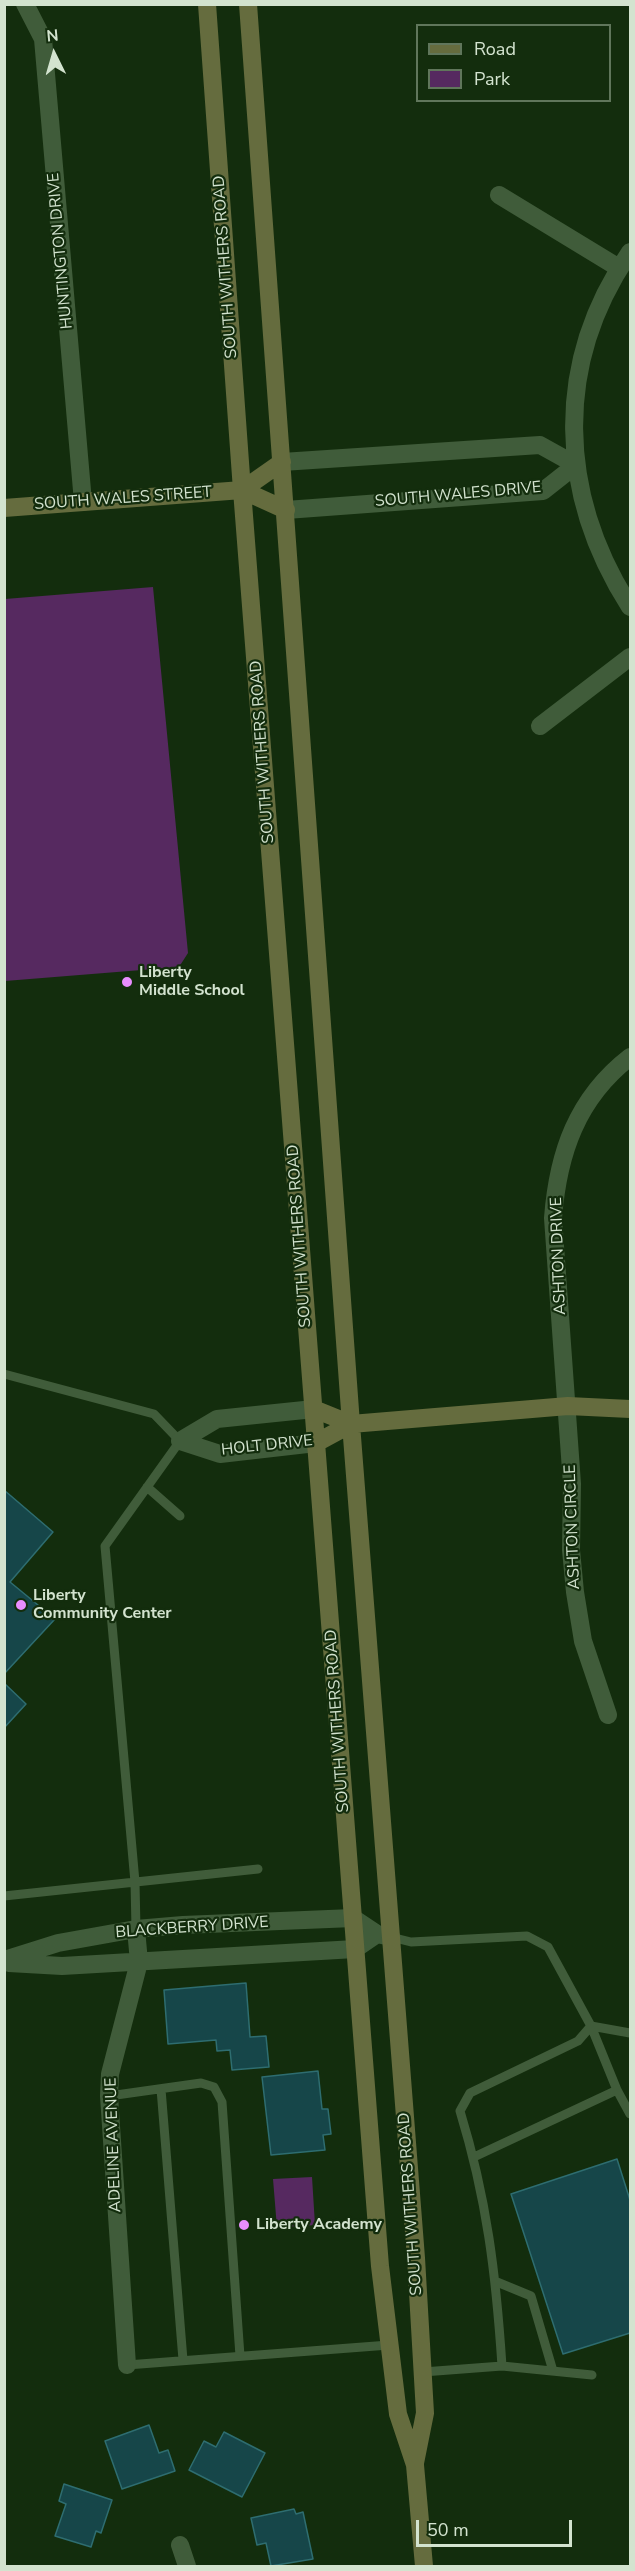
<!DOCTYPE html>
<html>
<head>
<meta charset="utf-8">
<style>
  body { margin:0 }
  #map { position:relative; width:635px; height:2571px; overflow:hidden; background:#132d0d; font-family:"Nunito Sans",sans-serif }
  canvas { display:block }
  .frame { position:absolute; inset:0; border:6px solid #d3e3cf; pointer-events:none }
  .legend { position:absolute; left:416px; top:24px; width:195px; height:78px; box-sizing:border-box; background:#132d0d; border:2px solid #60765b; margin:0; padding:8px 10px; list-style:none; font-size:18px; color:#d3e3cf }
  .legend li { display:flex; align-items:center; gap:12px; height:30px }
  .legend b { width:30px; border:2px solid #60765b }
  .north { position:absolute; left:24px; top:24px; width:60px; height:60px; -webkit-text-stroke:4px #132d0d; paint-order:stroke; rotate:355deg; font-size:16px; font-weight:700; line-height:24px; text-align:center; color:#d3e3cf }
  .north::after { content:''; display:block; margin:auto; width:21px; height:27px; background:#d3e3cf; clip-path:polygon(50% 0,100% 100%,50% 72%,0 100%) }
  .scale { position:absolute; left:416px; top:2520px; width:156px; height:27px; box-sizing:border-box; border:3px solid #d3e3cf; border-top:0; padding-left:8px; font-size:18px; line-height:21px; white-space:nowrap; color:#d3e3cf; -webkit-text-stroke:4px #132d0d; paint-order:stroke }
</style>
</head>
<body>
<div id="map">
<canvas width="635" height="2571"></canvas>
<div class="frame"></div>
<ul class="legend">
<li><b style="height:8px;background:#656c3e"></b>Road</li>
<li><b style="height:16px;background:#562960"></b>Park</li>
</ul>
<div class="north">N</div>
<div class="scale">50 m</div>
</div>
<script>
const c = document.querySelector('canvas').getContext('2d');
c.lineJoin = 'round';
function fillPath(path, color) { c.fillStyle = color; c.fill(path, 'evenodd'); }
function trace(path, color, width, dash) { c.strokeStyle = color; c.lineWidth = width; c.lineCap = dash ? 'butt' : 'round'; c.setLineDash(dash || []); c.stroke(path); }
function label(font, color, halo, rows, align = 'center') {
  c.font = font + ' "Nunito Sans",sans-serif'; c.lineWidth = 4.5; c.setLineDash([]); c.textBaseline = 'middle'; c.strokeStyle = halo; c.fillStyle = color; for (const [text, x, y, turn = 0] of rows) {
    c.save(); c.translate(x, y); c.rotate((+turn || 0) * Math.PI / 180); c.textAlign = isNaN(turn) ? turn : align; if (halo) c.strokeText(text, 0, 0); c.fillText(text, 0, 0); c.restore();
  }
}
fillPath(new Path2D(`
  M 153,587 L 188,953 L 179,967 L 5,981 L 5,599 Z
  M 312,2177 L 315,2225 L 277,2228 L 273,2179 Z`), '#562960');
const building = new Path2D(`
  M 4,1490 L 53,1532 L 10,1582 L 55,1619 L 4,1674 Z
  M 4,1683 L 26,1704 L 4,1728 Z
  M 246,1983 L 250,2037 L 266,2036 L 269,2067 L 232,2070 L 230,2050 L 217,2051 L 216,2040 L 168,2044 L 164,1990 Z
  M 318,2071 L 322,2109 L 328,2109 L 331,2134 L 323,2135 L 325,2150 L 271,2155 L 262,2077 Z
  M 617,2159 L 630,2200 L 630,2333 L 563,2354 L 511,2194 Z
  M 149,2425 L 159,2453 L 168,2450 L 175,2471 L 122,2489 L 105,2441 Z
  M 224,2432 L 265,2453 L 242,2497 L 189,2470 L 204,2441 L 216,2447 Z
  M 64,2484 L 112,2500 L 101,2533 L 96,2531 L 91,2547 L 55,2536 L 66,2504 L 59,2501 Z
  M 294,2509 L 296,2514 L 303,2512 L 313,2559 L 271,2566 L 266,2543 L 257,2545 L 251,2518 Z`);
fillPath(building, '#164649');
trace(building, '#2e6d70', 1.5);
trace(new Path2D(`
  M 4,1374 L 154,1414 L 180,1441 L 105,1546 L 135,1882 L 136,1929
  M 147,1487 L 180,1516
  M 4,1896 L 258,1869
  M 391,1937 L 411,1942 L 527,1936 L 548,1947 L 591,2026 L 578,2041 L 470,2093 L 460,2111 C 487,2199 496,2275 502,2366 L 423,2372
  M 591,2026 L 617,2090
  M 591,2026 L 630,2033
  M 161,2089 L 183,2360
  M 109,2096 L 201,2083 L 214,2087 L 222,2102 L 240,2356
  M 474,2157 L 617,2090 L 630,2114
  M 497,2282 L 531,2296 L 553,2371
  M 127,2365 L 389,2345
  M 502,2366 L 592,2375`), '#405c3a', 9);
trace(new Path2D(`
  M 25,4 L 43,39 L 83,502
  M 499,195 L 619,268
  M 630,252 C 553,364 558,494 630,607
  M 282,462 L 540,445 L 576,465 L 543,491 L 286,510
  M 540,726 L 630,657
  M 180,1441 L 217,1419 L 314,1409
  M 180,1441 L 220,1454 L 316,1443
  M 608,1715 L 583,1641 L 575,1592 L 571,1550 L 572,1484 L 553,1218 C 558,1153 577,1098 630,1057
  M 4,1960 L 58,1943 L 136,1929 L 183,1925 L 353,1918 L 377,1934 L 391,1937
  M 9,1963 L 62,1966 L 355,1949 L 377,1934
  M 127,2365 L 109,2096 L 110,2074 L 139,1962 L 136,1929
  M 180,2545 L 187,2566`), '#405c3a', 18);
trace(new Path2D(`
  M 207,4 L 242,490 L 380,2266 L 398,2414 L 415,2465 L 424,2566
  M 248,4 L 351,1424 L 416,2258 L 425,2413 L 415,2463
  M 242,490 L 282,462
  M 4,508 L 242,490 L 286,510
  M 314,1409 L 351,1424
  M 316,1443 L 351,1424 L 568,1406 L 630,1409`), '#656c3e', 18);
for (const [x, y, r, color] of [
  [127,982,6,"#e98dfe"],
  [21,1605,6,"#e98dfe"],
  [244,2225,6,"#e98dfe"]
]) { const dot = new Path2D(); dot.arc(x, y, r, 0, 2 * Math.PI); c.fillStyle = color; c.fill(dot); trace(dot, '#132d0d', 2); }
label('16px', '#d3e3cf', '#132d0d', [
  ["HUNTINGTON DRIVE",61,251,-95],
  ["SOUTH WITHERS ROAD",226,267,-94],
  ["SOUTH WALES DRIVE",458,495,-5],
  ["SOUTH WALES STREET",123,499,-4],
  ["SOUTH WITHERS ROAD",263,752,-94],
  ["SOUTH WITHERS ROAD",300,1236,-94],
  ["ASHTON DRIVE",559,1256,-92],
  ["HOLT DRIVE",267,1446,-6],
  ["ASHTON CIRCLE",573,1527,-92],
  ["SOUTH WITHERS ROAD",338,1721,-94],
  ["BLACKBERRY DRIVE",192,1928,-4],
  ["ADELINE AVENUE",114,2145,-92],
  ["SOUTH WITHERS ROAD",411,2204,-94]
]);
label('bold 16px', '#d3e3cf', '#132d0d', [
  ["Liberty",139,973],
  ["Middle School",139,991],
  ["Liberty",33,1596],
  ["Community Center",33,1614],
  ["Liberty Academy",256,2225]
], 'left');
</script>
</body>
</html>
